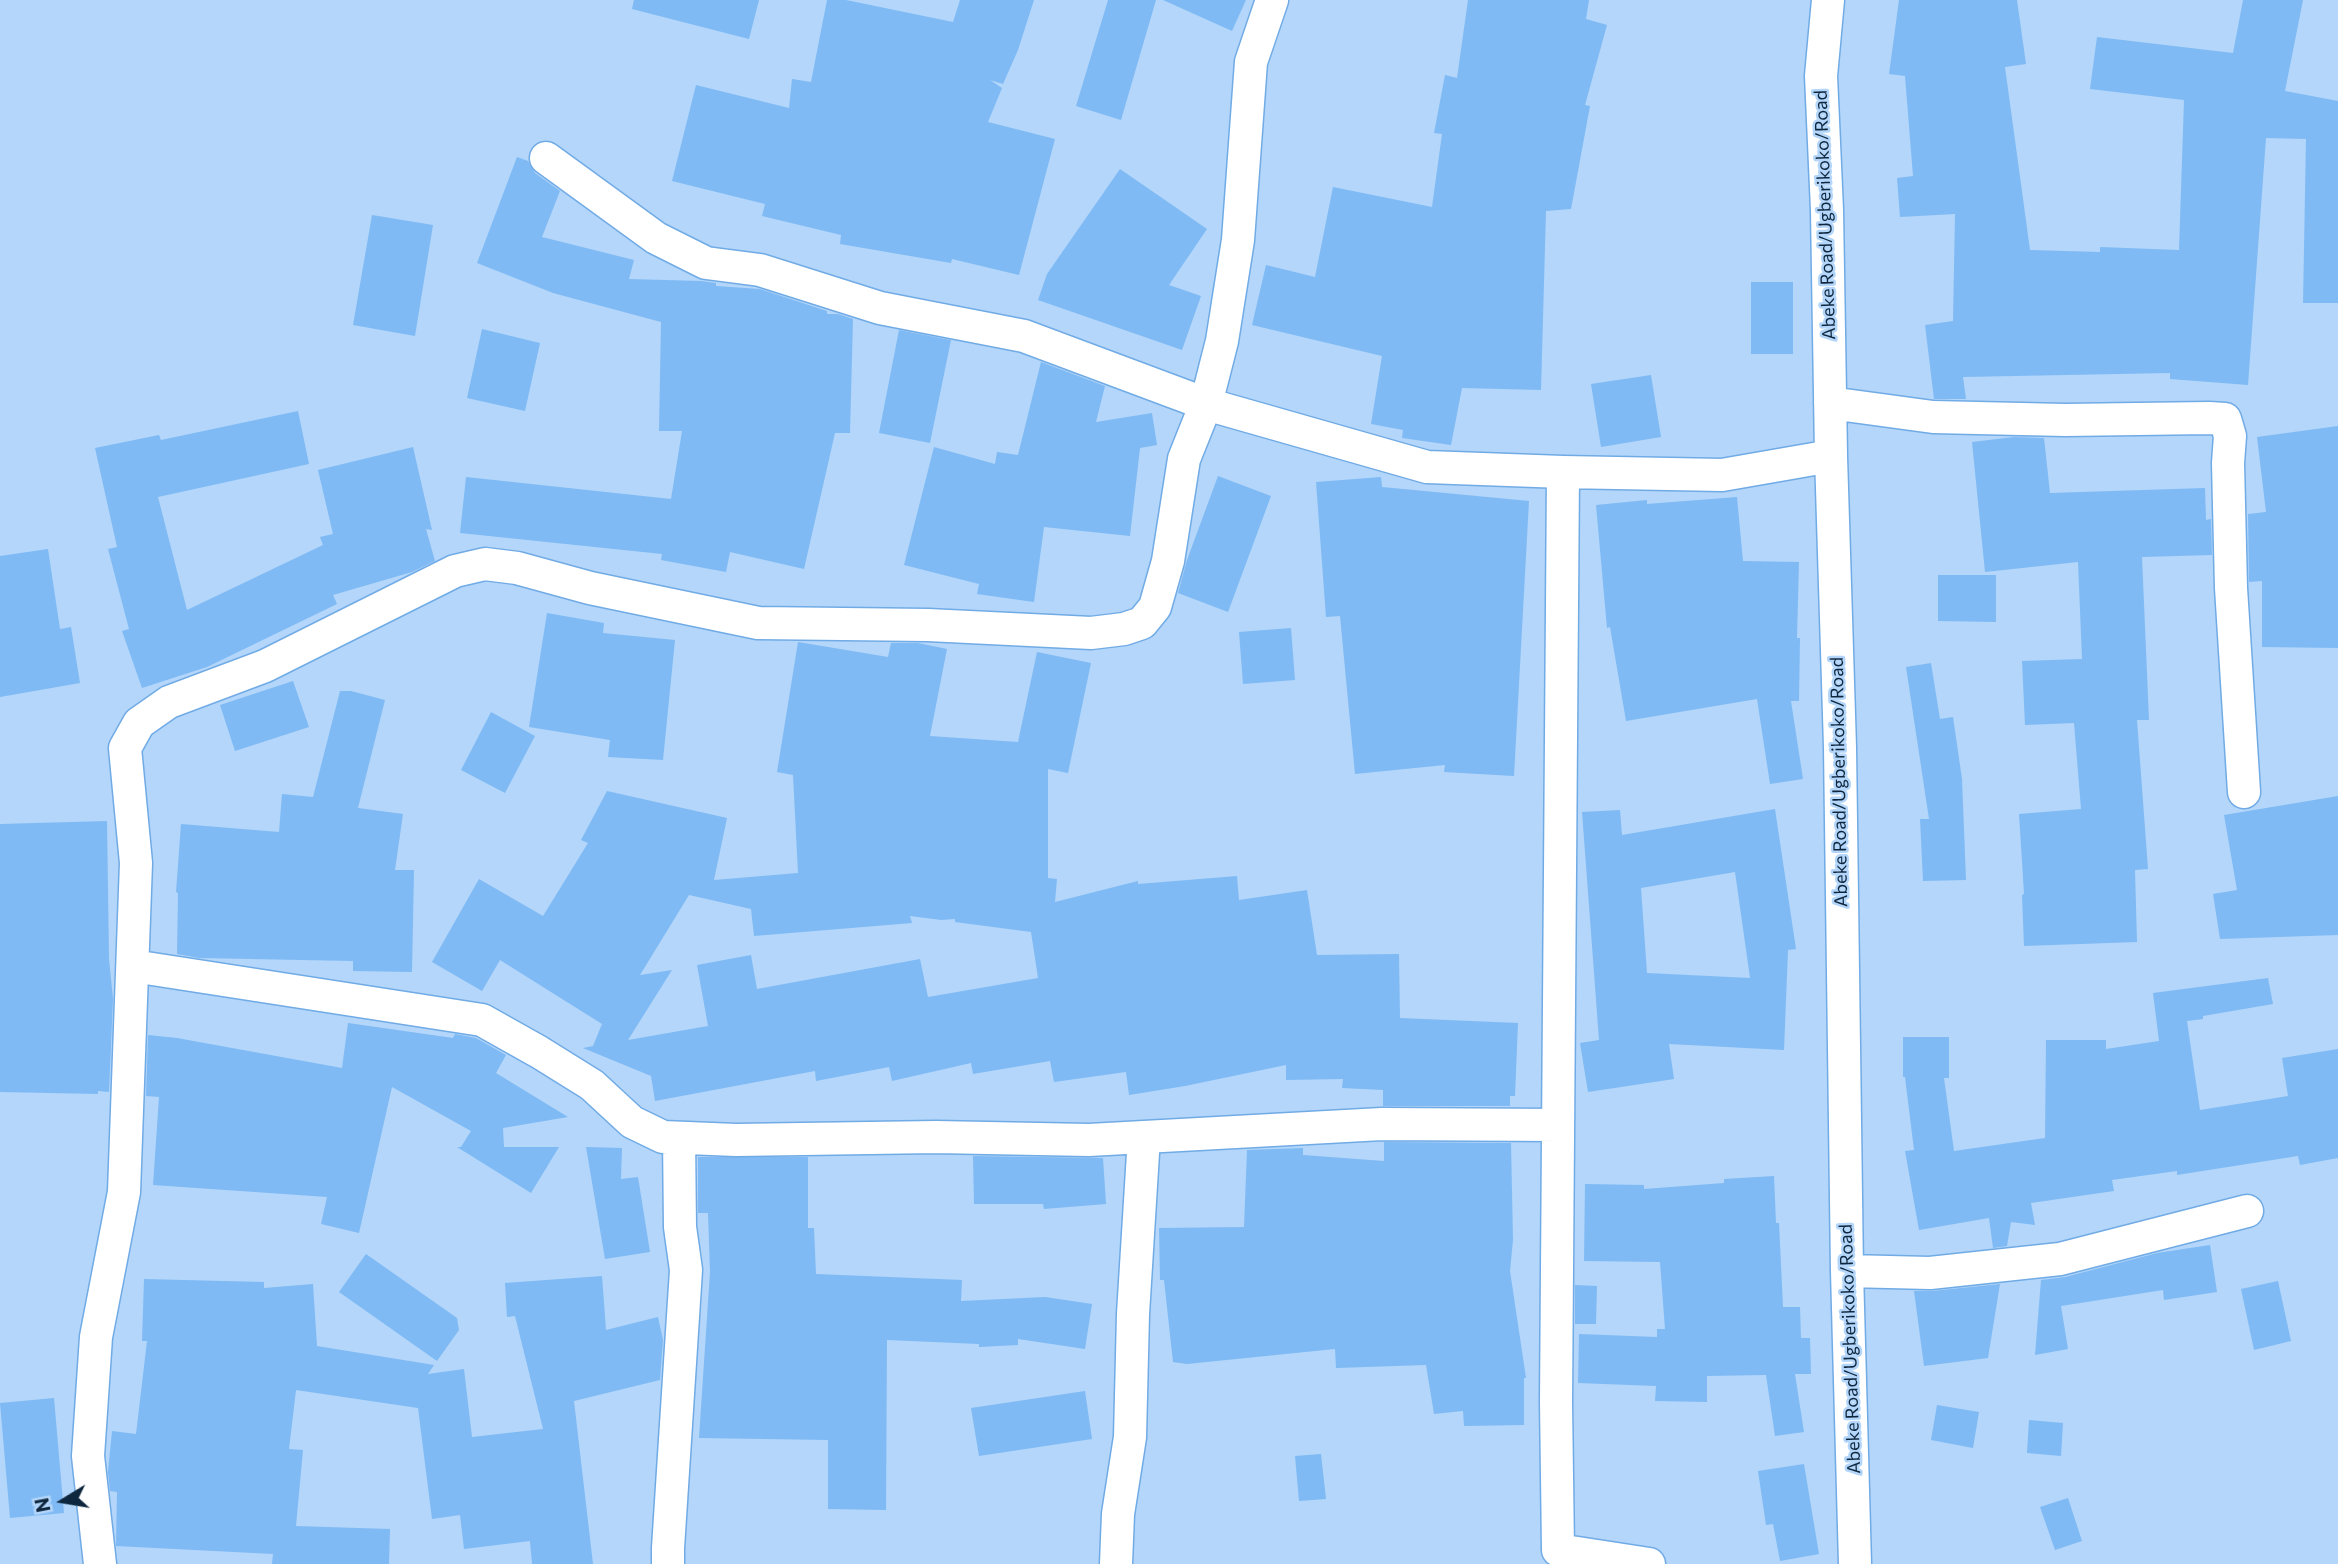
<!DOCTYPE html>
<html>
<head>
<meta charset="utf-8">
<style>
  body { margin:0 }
  #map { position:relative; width:2338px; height:1564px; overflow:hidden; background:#b3d6fa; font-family:Commissioner,sans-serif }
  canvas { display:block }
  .north { position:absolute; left:28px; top:1466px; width:70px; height:70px; -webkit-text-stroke:5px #b3d6fa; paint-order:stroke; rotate:259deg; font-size:19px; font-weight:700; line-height:28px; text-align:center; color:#0f273e }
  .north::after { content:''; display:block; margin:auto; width:24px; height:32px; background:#0f273e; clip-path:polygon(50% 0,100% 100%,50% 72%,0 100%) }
</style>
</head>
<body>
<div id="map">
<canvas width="2338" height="1564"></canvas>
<div class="north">N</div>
</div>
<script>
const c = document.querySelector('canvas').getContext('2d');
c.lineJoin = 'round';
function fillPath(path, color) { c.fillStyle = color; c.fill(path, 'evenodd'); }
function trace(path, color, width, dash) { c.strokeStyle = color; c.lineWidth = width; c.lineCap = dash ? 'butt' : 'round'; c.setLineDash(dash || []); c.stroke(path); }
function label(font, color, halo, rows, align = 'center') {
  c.font = font + ' Commissioner,sans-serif'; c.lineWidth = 5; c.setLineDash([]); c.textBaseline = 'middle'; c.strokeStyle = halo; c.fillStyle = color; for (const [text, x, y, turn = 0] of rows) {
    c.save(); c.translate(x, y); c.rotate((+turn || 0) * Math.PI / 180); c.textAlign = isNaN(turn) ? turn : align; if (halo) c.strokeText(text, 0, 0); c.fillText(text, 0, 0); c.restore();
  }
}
fillPath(new Path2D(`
  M 634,0 L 759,0 L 749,39 L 632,9 Z
  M 827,0 L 846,0 L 953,22 L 960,0 L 1034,0 L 1018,50 L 1003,84 L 990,80 L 1002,88 L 988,122 L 1055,139 L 1019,275 L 952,259 L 951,263 L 840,244 L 841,235 L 762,216 L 765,204 L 672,181 L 696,85 L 789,108 L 792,79 L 811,82 Z
  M 1108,0 L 1156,0 L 1121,120 L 1076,106 Z
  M 1163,0 L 1246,0 L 1232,31 Z
  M 1468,0 L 1589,0 L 1586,19 L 1607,25 L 1585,105 L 1590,106 L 1571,209 L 1546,211 L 1541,390 L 1462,388 L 1451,445 L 1402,438 L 1403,430 L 1371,424 L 1382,356 L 1252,325 L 1266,265 L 1315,277 L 1333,187 L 1432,207 L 1442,134 L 1434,133 L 1445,75 L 1457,78 Z
  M 1899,0 L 2017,0 L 2026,64 L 2005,67 L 2030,250 L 2100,252 L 2100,247 L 2179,250 L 2184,100 L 2090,89 L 2097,37 L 2233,53 L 2243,0 L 2303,0 L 2285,91 L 2338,101 L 2338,303 L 2303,303 L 2306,139 L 2266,138 L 2248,385 L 2170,379 L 2170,373 L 1963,377 L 1966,399 L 1934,399 L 1925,325 L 1953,321 L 1955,214 L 1900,217 L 1897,178 L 1913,176 L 1905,76 L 1889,74 Z
  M 517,157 L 528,161 L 535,173 L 560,191 L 542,237 L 634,260 L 629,279 L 701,281 L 716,283 L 716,286 L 760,289 L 827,311 L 827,314 L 838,314 L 853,319 L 850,433 L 835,433 L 804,569 L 730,552 L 726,572 L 661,560 L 662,554 L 460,533 L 466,477 L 671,499 L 682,431 L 659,431 L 661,322 L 553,293 L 477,263 Z
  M 1120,169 L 1207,229 L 1169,285 L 1201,296 L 1182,350 L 1038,300 L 1047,274 Z
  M 372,215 L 433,225 L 415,336 L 353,325 Z
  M 1751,282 L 1793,282 L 1793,354 L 1751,354 Z
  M 482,329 L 540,343 L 525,411 L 467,398 Z
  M 899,330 L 951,340 L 930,443 L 879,433 Z
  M 1041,362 L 1105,386 L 1096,422 L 1152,413 L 1157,445 L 1140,448 L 1130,536 L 1044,527 L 1034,602 L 977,594 L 979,584 L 904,565 L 934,447 L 995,464 L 997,452 L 1018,455 Z
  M 1651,375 L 1661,437 L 1601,447 L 1591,384 Z
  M 298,411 L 309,464 L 158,497 L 187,610 L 323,545 L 320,537 L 333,534 L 318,470 L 413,447 L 432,530 L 426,529 L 435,561 L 412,572 L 333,595 L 337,604 L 207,667 L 142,688 L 122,631 L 129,629 L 108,549 L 117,547 L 95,448 L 159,435 L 161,440 Z
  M 2338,426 L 2338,648 L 2262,647 L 2262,581 L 2249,582 L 2248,514 L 2266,512 L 2257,437 Z
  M 2014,437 L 2044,438 L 2050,493 L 2205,488 L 2206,520 L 2211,519 L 2212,555 L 2142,557 L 2149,720 L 2137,720 L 2148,869 L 2135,870 L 2137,942 L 2024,946 L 2022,895 L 2024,894 L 2019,814 L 2081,809 L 2074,723 L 2025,725 L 2022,661 L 2082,659 L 2078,562 L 1985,572 L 1972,442 Z
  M 1218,476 L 1271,496 L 1228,612 L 1178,593 L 1187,560 Z
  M 1381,477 L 1382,487 L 1529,501 L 1514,776 L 1444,772 L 1445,765 L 1355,774 L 1340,616 L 1326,617 L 1316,482 Z
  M 1737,497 L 1743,561 L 1799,562 L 1797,638 L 1800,638 L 1799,701 L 1791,701 L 1803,779 L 1770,784 L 1757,699 L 1626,721 L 1610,627 L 1607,628 L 1596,505 L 1647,500 L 1647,504 Z
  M 48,549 L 60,629 L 71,627 L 80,683 L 0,697 L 0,556 Z
  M 1938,575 L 1996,575 L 1996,622 L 1938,621 Z
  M 547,613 L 604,623 L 603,633 L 675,640 L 663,760 L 608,757 L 610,740 L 529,727 Z
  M 1291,628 L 1295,680 L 1243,684 L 1239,632 Z
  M 798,642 L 888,657 L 891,643 L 918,643 L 947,649 L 930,736 L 1018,742 L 1037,652 L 1091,663 L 1068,773 L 1048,769 L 1048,878 L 1057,879 L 1055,902 L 1138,881 L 1138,884 L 1237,876 L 1239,900 L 1307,890 L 1317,955 L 1399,954 L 1400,1018 L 1518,1023 L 1515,1096 L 1510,1096 L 1510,1106 L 1383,1106 L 1383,1090 L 1342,1088 L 1343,1079 L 1286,1080 L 1286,1065 L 1185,1086 L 1129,1095 L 1126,1072 L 1054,1082 L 1050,1061 L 973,1074 L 971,1063 L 892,1081 L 889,1067 L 816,1081 L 815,1071 L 655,1101 L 651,1076 L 583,1048 L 593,1046 L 602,1024 L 500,960 L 482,991 L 432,962 L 479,879 L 543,916 L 588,843 L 581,840 L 607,791 L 727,818 L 714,880 L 798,873 L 793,775 L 777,772 ZM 689,895 L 751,909 L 754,936 L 912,923 L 910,916 L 941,920 L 955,919 L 955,922 L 1031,932 L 1038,978 L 928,997 L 920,959 L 757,989 L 751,955 L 697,965 L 708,1026 L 628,1040 L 672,970 L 640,975 Z
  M 1931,663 L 1940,719 L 1953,717 L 1962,779 L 1966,880 L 1923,881 L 1920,819 L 1929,819 L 1906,667 Z
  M 293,681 L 309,727 L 235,751 L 220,705 Z
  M 340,691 L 351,691 L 385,700 L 358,808 L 403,814 L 395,870 L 414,870 L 412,972 L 353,971 L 353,961 L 199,958 L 177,954 L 178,893 L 176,892 L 181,824 L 279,832 L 282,794 L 313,797 Z
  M 491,712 L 535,736 L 505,793 L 461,770 Z
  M 2338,796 L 2338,935 L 2220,939 L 2213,894 L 2237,890 L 2224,815 Z
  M 1775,809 L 1796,949 L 1788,950 L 1784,1050 L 1669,1044 L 1674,1079 L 1588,1092 L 1580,1043 L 1599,1040 L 1582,812 L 1620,810 L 1622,835 ZM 1735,872 L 1750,978 L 1647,973 L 1641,888 Z
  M 107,821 L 109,959 L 113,999 L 109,1092 L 98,1091 L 98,1094 L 0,1092 L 0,824 Z
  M 2268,978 L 2273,1004 L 2203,1016 L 2203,1019 L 2187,1021 L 2200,1110 L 2288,1096 L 2282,1058 L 2338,1049 L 2338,1158 L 2300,1165 L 2298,1156 L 2177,1175 L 2177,1171 L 2112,1180 L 2114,1191 L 2031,1203 L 2035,1225 L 2011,1222 L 2007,1246 L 1993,1248 L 1989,1218 L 1919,1230 L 1905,1151 L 1914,1150 L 1905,1077 L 1903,1077 L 1903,1037 L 1949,1037 L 1949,1078 L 1944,1078 L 1954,1151 L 2045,1138 L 2046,1040 L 2106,1040 L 2106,1049 L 2159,1041 L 2153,993 Z
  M 348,1023 L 453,1038 L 455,1034 L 476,1038 L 506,1055 L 496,1073 L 568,1117 L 503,1128 L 504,1147 L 559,1147 L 531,1193 L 457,1147 L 461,1147 L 471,1131 L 392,1087 L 359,1233 L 321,1224 L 327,1197 L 153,1185 L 159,1097 L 146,1096 L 148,1035 L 177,1038 L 342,1068 Z
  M 1384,1142 L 1511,1143 L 1513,1240 L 1510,1271 L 1526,1378 L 1524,1378 L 1524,1425 L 1464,1426 L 1463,1411 L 1434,1414 L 1426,1365 L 1336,1368 L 1335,1349 L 1187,1364 L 1173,1362 L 1164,1280 L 1160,1280 L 1159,1228 L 1244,1227 L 1247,1150 L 1303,1148 L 1303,1155 L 1384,1161 Z
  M 586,1147 L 622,1148 L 621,1179 L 638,1177 L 650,1252 L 605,1259 Z
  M 973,1156 L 1103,1158 L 1106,1204 L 1044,1209 L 1043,1204 L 974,1204 Z
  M 698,1157 L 808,1157 L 808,1228 L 814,1228 L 816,1274 L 962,1280 L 961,1301 L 1045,1297 L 1092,1304 L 1085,1349 L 1018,1339 L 1018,1345 L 979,1347 L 979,1344 L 887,1340 L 886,1510 L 828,1509 L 828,1440 L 699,1438 L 710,1272 L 708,1213 L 698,1213 Z
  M 1774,1176 L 1776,1223 L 1779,1223 L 1783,1307 L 1800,1307 L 1801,1338 L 1810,1338 L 1811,1374 L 1795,1374 L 1804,1432 L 1775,1436 L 1766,1375 L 1707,1376 L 1707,1402 L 1655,1401 L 1656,1386 L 1578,1383 L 1579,1334 L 1657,1337 L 1657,1329 L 1665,1329 L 1660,1262 L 1584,1261 L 1585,1184 L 1644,1185 L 1644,1189 L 1724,1183 L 1724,1179 Z
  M 2210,1245 L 2217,1292 L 2164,1300 L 2163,1290 L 2061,1306 L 2068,1349 L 2035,1355 L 2041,1280 L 2065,1277 L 2157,1253 Z
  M 366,1254 L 457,1318 L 459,1330 L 437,1361 L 339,1292 Z
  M 602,1276 L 606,1330 L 658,1317 L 663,1340 L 660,1380 L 574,1401 L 593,1564 L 532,1564 L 530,1541 L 464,1549 L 460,1515 L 432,1519 L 418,1408 L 296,1390 L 289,1449 L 303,1450 L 296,1526 L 390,1529 L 389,1564 L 272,1564 L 273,1554 L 116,1546 L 117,1492 L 110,1491 L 108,1472 L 112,1431 L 136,1434 L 147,1341 L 142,1341 L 144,1279 L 264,1282 L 264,1288 L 313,1284 L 317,1346 L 434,1365 L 428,1374 L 464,1369 L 472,1437 L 543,1429 L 515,1316 L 507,1317 L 505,1283 Z
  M 2278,1281 L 2291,1341 L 2254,1350 L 2241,1289 Z
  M 2000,1284 L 1988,1358 L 1924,1366 L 1914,1291 L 1932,1291 Z
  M 1575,1285 L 1597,1286 L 1596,1324 L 1575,1324 Z
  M 1085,1391 L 1092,1439 L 979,1456 L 971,1408 Z
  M 54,1398 L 64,1513 L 10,1518 L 0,1403 Z
  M 1937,1405 L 1979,1412 L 1973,1448 L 1931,1440 Z
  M 2029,1420 L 2063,1423 L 2061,1456 L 2027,1453 Z
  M 1321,1454 L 1326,1499 L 1299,1501 L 1295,1456 Z
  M 1804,1464 L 1819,1554 L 1780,1561 L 1773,1524 L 1766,1525 L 1758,1471 Z
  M 2068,1498 L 2082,1541 L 2055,1550 L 2040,1507 Z`), '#7fbaf4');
const minor = new Path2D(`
  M 1828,0 L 1821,76 L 1827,210 L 1831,456 L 1840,747 L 1847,1271 L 1855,1564
  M 546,158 L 656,238 L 706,263 L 760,270 L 880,308 L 1024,336 L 1206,404 L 1427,467 L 1563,472 L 1722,475 L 1831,456
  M 1830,403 L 1933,417 L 2065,420 L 2209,418 L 2225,419 L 2230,436 L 2228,463 L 2231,588 L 2244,792
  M 1563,472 L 1556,1402 L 1558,1550 L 1649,1564
  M 133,966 L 482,1020 L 539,1052 L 592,1085 L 632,1122 L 663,1137 L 736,1140 L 936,1137 L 1089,1140 L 1382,1124 L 1558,1125
  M 1847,1271 L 1930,1273 L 2060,1259 L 2247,1211
  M 100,1564 L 88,1456 L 96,1337 L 124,1192 L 136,863 L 125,748 L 139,723 L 169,702 L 265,666 L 455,571 L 485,564 L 517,568 L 590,588 L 758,623 L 928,625 L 1091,633 L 1124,629 L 1142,623 L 1155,607 L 1168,561 L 1184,459 L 1206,404 L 1222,341 L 1238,240 L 1251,62 L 1272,0
  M 668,1564 L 668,1548 L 686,1270 L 680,1227 L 679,1138
  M 1116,1564 L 1118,1514 L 1130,1437 L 1133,1314 L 1144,1137`);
trace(minor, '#71abe5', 35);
trace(minor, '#fff', 32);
label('18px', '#0f273e', '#b3d6fa', [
  ["Abeke Road/Ugberikoko/Road",1825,215,-92],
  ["Abeke Road/Ugberikoko/Road",1839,782,-91],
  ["Abeke Road/Ugberikoko/Road",1850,1349,-92]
]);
</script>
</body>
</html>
